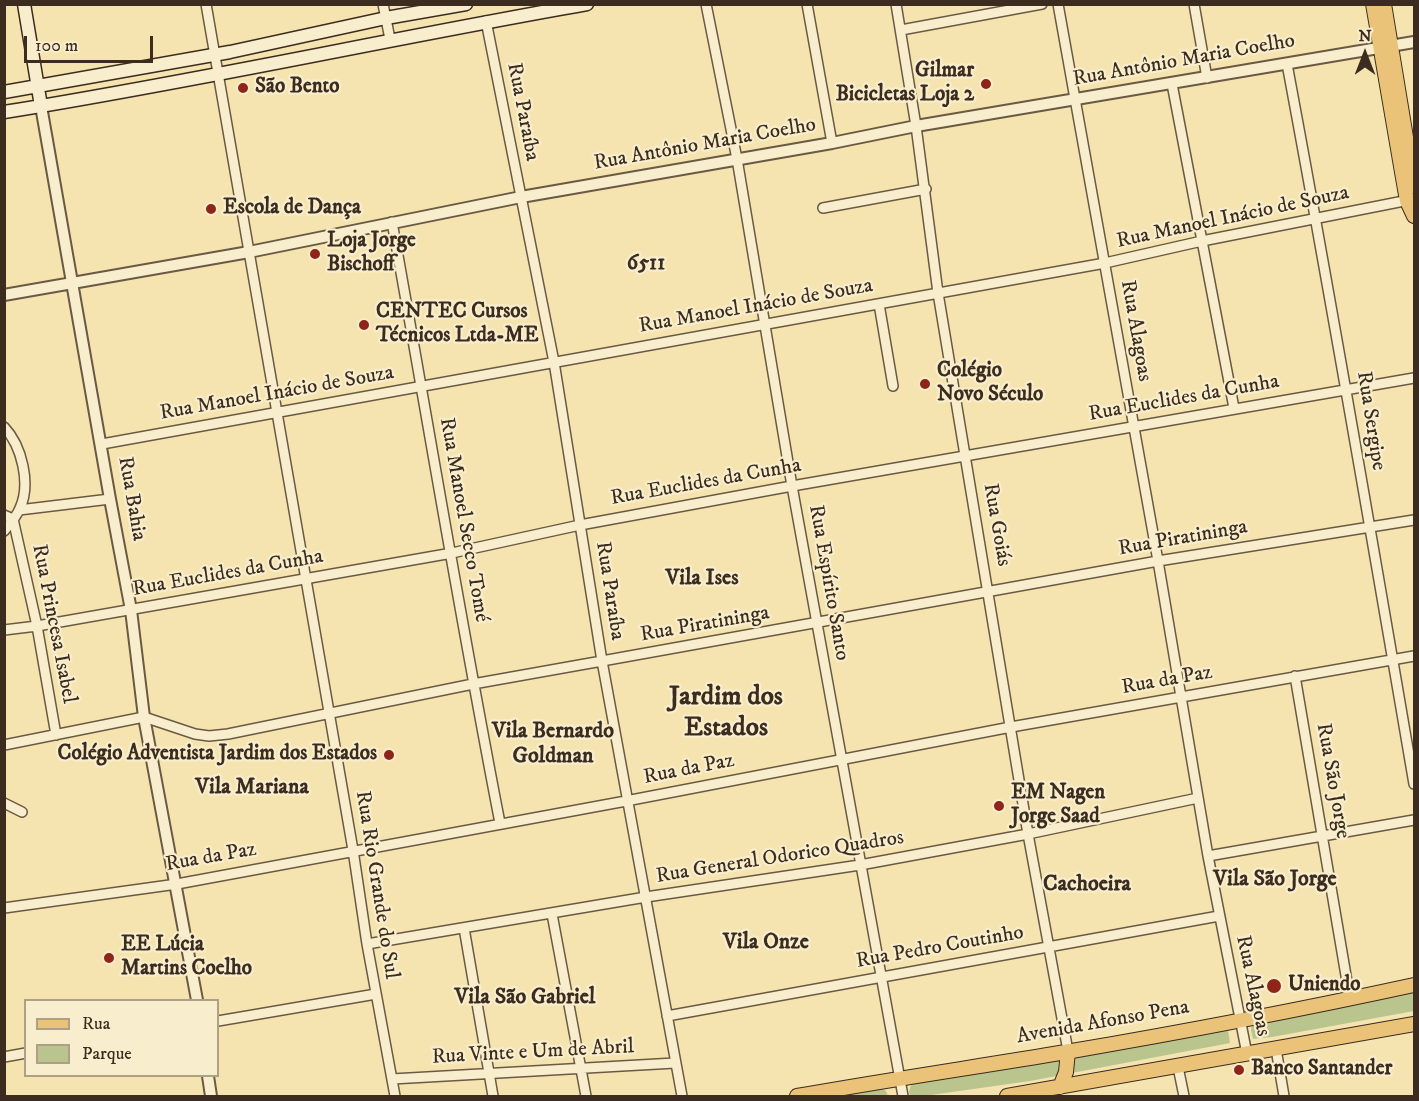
<!DOCTYPE html>
<html>
<head>
<meta charset="utf-8">
<style>
  body { margin:0 }
  #map { position:relative; width:1419px; height:1101px; overflow:hidden; background:#f5e4b0; font-family:"IM FELL DW Pica",serif }
  canvas { display:block }
  .frame { position:absolute; inset:0; border:6px solid #3b2c1f; pointer-events:none }
  .legend { position:absolute; left:24px; top:999px; width:195px; height:78px; box-sizing:border-box; background:#f8edcc; border:2px solid #aca087; margin:0; padding:8px 10px; list-style:none; font-size:18px; color:#3b2c1f }
  .legend li { display:flex; align-items:center; gap:12px; height:30px }
  .legend b { width:30px; border:2px solid #aca087 }
  .north { position:absolute; left:1335px; top:24px; width:60px; height:60px; -webkit-text-stroke:4px #f8edcc; paint-order:stroke; rotate:0deg; font-size:16px; font-weight:700; line-height:24px; text-align:center; color:#3b2c1f }
  .north::after { content:''; display:block; margin:auto; width:21px; height:27px; background:#3b2c1f; clip-path:polygon(50% 0,100% 100%,50% 72%,0 100%) }
  .scale { position:absolute; left:24px; top:36px; width:129px; height:27px; box-sizing:border-box; border:3px solid #3b2c1f; border-top:0; padding-left:8px; font-size:18px; line-height:21px; white-space:nowrap; color:#3b2c1f; -webkit-text-stroke:4px #f8edcc; paint-order:stroke }
</style>
</head>
<body>
<div id="map">
<canvas width="1419" height="1101"></canvas>
<div class="frame"></div>
<ul class="legend">
<li><b style="height:8px;background:#eac278"></b>Rua</li>
<li><b style="height:16px;background:#b9c58d"></b>Parque</li>
</ul>
<div class="north">N</div>
<div class="scale">100 m</div>
</div>
<script>
const c = document.querySelector('canvas').getContext('2d');
c.lineJoin = 'round';
function fillPath(path, color) { c.fillStyle = color; c.fill(path, 'evenodd'); }
function trace(path, color, width, dash) { c.strokeStyle = color; c.lineWidth = width; c.lineCap = dash ? 'butt' : 'round'; c.setLineDash(dash || []); c.stroke(path); }
function label(font, color, halo, rows, align = 'center') {
  c.font = font + ' "IM FELL DW Pica",serif'; c.lineWidth = 4.5; c.setLineDash([]); c.textBaseline = 'middle'; c.strokeStyle = halo; c.fillStyle = color; for (const [text, x, y, turn = 0] of rows) {
    c.save(); c.translate(x, y); c.rotate((+turn || 0) * Math.PI / 180); c.textAlign = isNaN(turn) ? turn : align; if (halo) c.strokeText(text, 0, 0); c.fillText(text, 0, 0); c.restore();
  }
}
fillPath(new Path2D(`
  M 1414,991 L 1414,1011 L 1272,1037 L 1253,1039 L 1251,1030 L 1252,1024 Z
  M 1227,1024 L 1230,1043 L 1030,1081 L 924,1096 L 910,1096 L 909,1091 L 912,1083 Z
  M 880,1087 L 886,1091 L 888,1096 L 835,1096 Z`), '#b9c58d');
const minor = new Path2D(`
  M 206,4 L 353,850 L 367,944 L 395,1096
  M 383,4 L 390,39
  M 706,4 L 737,159 L 792,486 L 903,1096
  M 807,4 L 832,143
  M 896,4 L 916,126 L 938,293 L 1028,834 L 1068,1051
  M 1058,4 L 1158,561 L 1208,856 L 1247,1054
  M 1194,4 L 1207,78
  M 486,21 L 554,362 L 602,661 L 682,1096
  M 901,30 L 1042,4
  M 1287,64 C 1332,304 1373,544 1414,784
  M 1172,84 L 1234,408
  M 823,208 L 926,189
  M 392,222 C 428,422 461,623 500,823
  M 879,304 L 893,386
  M 4,427 C 22,446 31,484 20,508 C 17,516 10,524 4,531
  M 102,444 L 1105,263 L 1202,241 L 1414,199
  M 19,510 L 110,499
  M 4,515 L 13,519 L 37,626 L 56,735
  M 4,630 L 37,626 L 452,553 L 580,525 L 792,486 L 1414,378
  M 1295,676 L 1350,999
  M 4,745 L 144,717 L 195,734 L 209,736 L 228,734 L 473,684 L 602,661 L 1158,561 L 1414,520
  M 4,803 L 22,812
  M 1208,856 L 1414,820
  M 4,908 L 177,884 L 626,801 L 1011,727 L 1414,656
  M 552,914 L 586,1096
  M 464,928 L 493,1096
  M 367,944 L 646,897 L 860,865 L 1028,834 L 1198,798
  M 667,1016 L 1219,916
  M 218,1021 L 376,994
  M 1276,1049 L 1284,1096
  M 4,1057 L 26,1053
  M 1178,1067 L 1184,1096
  M 392,1079 L 675,1063`);
const tertiary = new Path2D(`
  M 41,106 L 110,499 L 131,610 L 144,717 L 197,1000
  M 4,295 L 249,252 L 521,197 L 832,143 L 916,126 L 1414,42
  M 208,1076 L 211,1096`);
const secondary = new Path2D(`
  M 24,4 L 41,106
  M 4,92 L 230,52 L 386,18 L 466,4
  M 4,112 C 199,81 392,38 587,4`);
const primary = new Path2D(`
  M 1373,4 L 1407,201 L 1414,216
  M 1384,4 L 1414,186
  M 1060,1087 L 1066,1072 L 1068,1051
  M 797,1096 C 887,1080 976,1067 1066,1052 C 1183,1032 1299,1010 1414,985
  M 1007,1096 L 1414,1024`);
trace(minor, '#6a5a43', 12);
trace(tertiary, '#6a5a43', 14);
trace(secondary, '#3b2c1f', 15);
trace(primary, '#3b2c1f', 16);
trace(minor, '#f8edcc', 9);
trace(tertiary, '#f8edcc', 10);
trace(secondary, '#f8edcc', 12);
trace(primary, '#eac278', 14);
for (const [x, y, r, color] of [
  [986,84,6,"#8f2418"],
  [243,88,6,"#8f2418"],
  [211,209,6,"#8f2418"],
  [315,254,6,"#8f2418"],
  [364,325,6,"#8f2418"],
  [925,384,6,"#8f2418"],
  [389,755,6,"#8f2418"],
  [999,806,6,"#8f2418"],
  [109,958,6,"#8f2418"],
  [1274,986,8,"#8f2418"],
  [1239,1070,6,"#8f2418"]
]) { const dot = new Path2D(); dot.arc(x, y, r, 0, 2 * Math.PI); c.fillStyle = color; c.fill(dot); trace(dot, '#f8edcc', 2); }
label('21px', '#3b2c1f', '#f8edcc', [
  ["Rua Antônio Maria Coelho",1184,61,-10],
  ["Rua Paraíba",522,112,79],
  ["Rua Antônio Maria Coelho",705,145,-10],
  ["Rua Manoel Inácio de Souza",1233,218,-12],
  ["Rua Manoel Inácio de Souza",756,307,-10],
  ["Rua Alagoas",1135,331,80],
  ["Rua Manoel Inácio de Souza",277,394,-10],
  ["Rua Euclides da Cunha",1184,399,-10],
  ["Rua Sergipe",1370,421,81],
  ["Rua Euclides da Cunha",706,483,-10],
  ["Rua Bahia",131,499,80],
  ["Rua Manoel Secco Tomé",463,520,80],
  ["Rua Goiás",996,525,80],
  ["Rua Piratininga",1183,539,-10],
  ["Rua Euclides da Cunha",228,574,-10],
  ["Rua Espírito Santo",828,583,80],
  ["Rua Paraíba",609,591,81],
  ["Rua Princesa Isabel",53,624,79],
  ["Rua Piratininga",705,625,-10],
  ["Rua da Paz",1167,681,-10],
  ["Rua da Paz",689,770,-11],
  ["Rua São Jorge",1332,781,80],
  ["Rua da Paz",211,858,-10],
  ["Rua General Odorico Quadros",780,858,-9],
  ["Rua Rio Grande do Sul",376,885,81],
  ["Rua Pedro Coutinho",940,948,-10],
  ["Rua Alagoas",1252,986,78],
  ["Avenida Afonso Pena",1103,1023,-10],
  ["Rua Vinte e Um de Abril",533,1053,-3]
]);
label('bold 21px', '#3b2c1f', '#f8edcc', [
  ["Gilmar",974,72,"right"],
  ["Bicicletas Loja 2",974,96,"right"],
  ["São Bento",255,88],
  ["Escola de Dança",223,209],
  ["Loja Jorge",327,242],
  ["Bischoff",327,266],
  ["CENTEC Cursos",376,313],
  ["Técnicos Ltda-ME",376,337],
  ["Colégio",937,372],
  ["Novo Século",937,396],
  ["Colégio Adventista Jardim dos Estados",377,755,"right"],
  ["EM Nagen",1011,794],
  ["Jorge Saad",1011,818],
  ["EE Lúcia",121,946],
  ["Martins Coelho",121,970],
  ["Uniendo",1288,986],
  ["Banco Santander",1251,1070]
], 'left');
label('bold 22px', '#3b2c1f', '#f8edcc', [
  ["6511",646,264],
  ["Vila Ises",702,579],
  ["Vila Bernardo",553,732],
  ["Goldman",553,757],
  ["Vila Mariana",252,788],
  ["Vila São Jorge",1275,880],
  ["Cachoeira",1087,885],
  ["Vila Onze",766,943],
  ["Vila São Gabriel",525,998]
]);
label('bold 27px', '#3b2c1f', '#f8edcc', [
  ["Jardim dos",726,698],
  ["Estados",726,729]
]);
</script>
</body>
</html>
